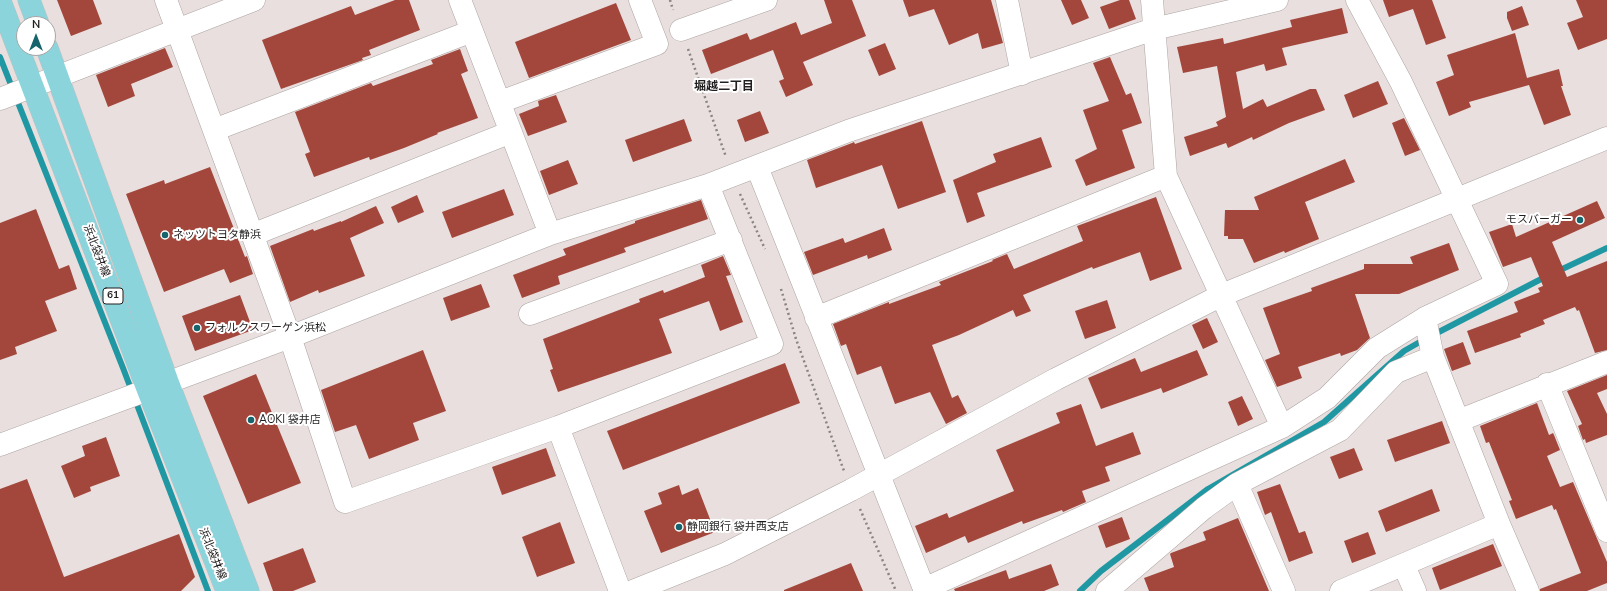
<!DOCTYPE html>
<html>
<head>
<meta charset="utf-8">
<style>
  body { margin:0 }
  #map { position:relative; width:1607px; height:591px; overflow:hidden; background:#e8dfde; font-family:"Nunito Sans",sans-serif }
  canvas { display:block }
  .north { position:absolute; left:16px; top:16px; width:40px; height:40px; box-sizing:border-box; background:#fff; border:1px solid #a6a5a5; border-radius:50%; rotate:0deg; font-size:11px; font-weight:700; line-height:16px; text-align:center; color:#211e1e }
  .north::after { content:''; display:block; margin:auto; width:14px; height:18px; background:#16646c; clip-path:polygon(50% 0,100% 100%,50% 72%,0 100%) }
</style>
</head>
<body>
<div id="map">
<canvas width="1607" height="591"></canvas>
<div class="north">N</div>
</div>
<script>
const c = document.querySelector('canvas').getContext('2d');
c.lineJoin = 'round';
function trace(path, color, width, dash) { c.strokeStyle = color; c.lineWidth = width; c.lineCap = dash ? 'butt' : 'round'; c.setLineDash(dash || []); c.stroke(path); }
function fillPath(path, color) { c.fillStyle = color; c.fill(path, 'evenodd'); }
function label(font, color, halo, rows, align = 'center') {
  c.font = font + ' "Nunito Sans","Noto Sans JP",sans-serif'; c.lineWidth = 4; c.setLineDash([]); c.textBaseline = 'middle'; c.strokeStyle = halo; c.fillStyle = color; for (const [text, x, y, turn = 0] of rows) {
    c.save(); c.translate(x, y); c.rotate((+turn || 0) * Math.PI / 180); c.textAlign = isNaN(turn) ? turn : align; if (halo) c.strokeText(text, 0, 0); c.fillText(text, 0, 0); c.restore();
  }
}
trace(new Path2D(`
  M 0,57 L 123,368 L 208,591
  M 1556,272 L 1607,248
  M 1433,335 L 1547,276
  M 1080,591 L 1101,571 L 1208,489 L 1324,422 L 1404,351 L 1425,339`), '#2098a3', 6);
fillPath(new Path2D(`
  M 57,0 L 93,0 L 102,24 L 71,36 Z
  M 395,0 L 409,0 L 420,30 L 369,50 L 371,55 L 362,58 L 363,60 L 281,89 L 262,40 L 351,6 L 355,15 Z
  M 824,0 L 852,0 L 866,36 L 803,62 L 813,85 L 786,97 L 779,81 L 784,79 L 773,50 L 711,74 L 702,50 L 747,33 L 750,40 L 796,22 L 801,35 L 832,23 Z
  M 903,0 L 991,0 L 1003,43 L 982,49 L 978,33 L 949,45 L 934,9 L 909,17 Z
  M 1061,0 L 1081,0 L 1089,18 L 1072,25 Z
  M 1120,0 L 1129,0 L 1136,19 L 1109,29 L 1100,7 Z
  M 1383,0 L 1432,0 L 1446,38 L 1426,45 L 1413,9 L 1389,17 Z
  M 1576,0 L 1607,0 L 1607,39 L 1578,50 L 1567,23 L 1583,17 Z
  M 616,3 L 631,40 L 529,78 L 515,42 Z
  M 1522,6 L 1529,25 L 1512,31 L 1507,18 L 1507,12 Z
  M 1342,8 L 1348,33 L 1282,48 L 1287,65 L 1266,71 L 1264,64 L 1236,72 L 1243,109 L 1263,99 L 1267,107 L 1310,89 L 1316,89 L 1325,110 L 1289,123 L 1253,140 L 1252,137 L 1228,148 L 1226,143 L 1190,156 L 1184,137 L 1218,126 L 1216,122 L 1226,117 L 1217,66 L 1183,73 L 1177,47 L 1223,38 L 1224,44 L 1292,27 L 1290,20 Z
  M 1515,33 L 1527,78 L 1559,69 L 1563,86 L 1561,86 L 1571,115 L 1544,125 L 1529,85 L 1469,102 L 1471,107 L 1449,116 L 1436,82 L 1454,75 L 1447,55 Z
  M 885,43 L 896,69 L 879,76 L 868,50 Z
  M 165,48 L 173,67 L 131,84 L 135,96 L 108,107 L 96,75 Z
  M 460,49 L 468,71 L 461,74 L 478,118 L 437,133 L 438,134 L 404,148 L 370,160 L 369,157 L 314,177 L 305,154 L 310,152 L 295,112 L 371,83 L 373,86 L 433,64 L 431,60 Z
  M 1110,57 L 1126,95 L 1131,93 L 1142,123 L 1122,130 L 1135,168 L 1086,186 L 1075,160 L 1097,149 L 1083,110 L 1109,101 L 1093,63 Z
  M 1378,81 L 1388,104 L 1353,118 L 1344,95 Z
  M 556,95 L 567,122 L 528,136 L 519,114 L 539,106 L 538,101 Z
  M 760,111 L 769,133 L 745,142 L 737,120 Z
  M 1404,118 L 1420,150 L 1405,156 L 1392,123 Z
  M 684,119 L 692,141 L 633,162 L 625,140 Z
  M 922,121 L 946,192 L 898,209 L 882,165 L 816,188 L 807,160 L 852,143 L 854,142 L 855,144 Z
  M 1041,137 L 1052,167 L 977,193 L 985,216 L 967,223 L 953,180 L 996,162 L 993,154 Z
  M 1345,159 L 1355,182 L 1305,202 L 1319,239 L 1285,253 L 1284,251 L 1254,263 L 1243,239 L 1228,239 L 1228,236 L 1224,236 L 1225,210 L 1259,210 L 1254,197 Z
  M 568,160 L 578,184 L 549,195 L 540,171 Z
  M 210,167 L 245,257 L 247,256 L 253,274 L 230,283 L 224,269 L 164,292 L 126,194 L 164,180 L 165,184 Z
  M 504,189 L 514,215 L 452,238 L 442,212 Z
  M 417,195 L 424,212 L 398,223 L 391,207 Z
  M 1156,197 L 1182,269 L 1150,281 L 1140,252 L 1093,269 L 1092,267 L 1023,295 L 1031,311 L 1016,317 L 1013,310 L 959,335 L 932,345 L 952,398 L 958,395 L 967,413 L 946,424 L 930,392 L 895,404 L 881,366 L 857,375 L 846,344 L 841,346 L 833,324 L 889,302 L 889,304 L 941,285 L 939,282 L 993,261 L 992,260 L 1007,254 L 1014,269 L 1083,241 L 1077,226 Z
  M 701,200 L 708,219 L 624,248 L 626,252 L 558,276 L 560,284 L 522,298 L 513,275 L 566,255 L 563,249 L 635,223 L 635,221 Z
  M 1597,201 L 1605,218 L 1552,242 L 1567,277 L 1607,261 L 1607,350 L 1595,353 L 1579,310 L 1577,311 L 1575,307 L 1543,320 L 1545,324 L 1520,334 L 1521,337 L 1475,353 L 1467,331 L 1518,312 L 1514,302 L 1540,292 L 1538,288 L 1543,286 L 1531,257 L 1503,267 L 1489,232 L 1512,224 L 1516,237 Z
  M 376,206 L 384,223 L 350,238 L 365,276 L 319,293 L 318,290 L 290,302 L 270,246 L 313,229 L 314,231 L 341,221 L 341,222 Z
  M 36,209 L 59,269 L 69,265 L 77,289 L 45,301 L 57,331 L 15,347 L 17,354 L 0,360 L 0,223 Z
  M 884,228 L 892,250 L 868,259 L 867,255 L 813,275 L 804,252 L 843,238 L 845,243 Z
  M 1449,243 L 1459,270 L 1399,294 L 1355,294 L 1370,338 L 1357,350 L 1341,356 L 1340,353 L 1298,367 L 1302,378 L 1277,387 L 1265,360 L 1280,354 L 1263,308 L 1312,291 L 1311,288 L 1364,269 L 1364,264 L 1413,264 L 1410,257 Z
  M 723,256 L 731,275 L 726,276 L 743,322 L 720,331 L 709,301 L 659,319 L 672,353 L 558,392 L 550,370 L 553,369 L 543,339 L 640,302 L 639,299 L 663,290 L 664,293 L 705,277 L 701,265 Z
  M 481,284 L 490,307 L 451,321 L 443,298 Z
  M 240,295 L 253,330 L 195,351 L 182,316 Z
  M 1107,300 L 1116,328 L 1085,339 L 1075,311 Z
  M 1207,318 L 1218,342 L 1203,349 L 1192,325 Z
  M 1463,342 L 1471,364 L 1452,371 L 1444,349 Z
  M 423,350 L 446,411 L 413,423 L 419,440 L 369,459 L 356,425 L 335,432 L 321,390 Z
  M 1197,350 L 1208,375 L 1163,393 L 1161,388 L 1101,409 L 1088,378 L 1135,358 L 1141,372 Z
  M 785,363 L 800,403 L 623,470 L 607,431 Z
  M 256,374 L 301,483 L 248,504 L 203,396 Z
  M 1607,375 L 1607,389 L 1597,393 L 1607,414 L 1607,435 L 1586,443 L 1585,439 L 1583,440 L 1578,426 L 1582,424 L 1567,391 Z
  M 1242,396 L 1253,419 L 1238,426 L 1228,402 Z
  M 1537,403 L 1549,435 L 1553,433 L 1554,435 L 1560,450 L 1547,456 L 1560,487 L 1573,482 L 1607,562 L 1607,583 L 1587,591 L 1540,591 L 1540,589 L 1581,573 L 1556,509 L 1554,510 L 1552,505 L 1516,519 L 1509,501 L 1512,500 L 1489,442 L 1486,443 L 1480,426 Z
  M 1081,404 L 1096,446 L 1133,432 L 1141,454 L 1105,467 L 1110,481 L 1082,491 L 1086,502 L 1063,512 L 1062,510 L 1023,524 L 1022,521 L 968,543 L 965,536 L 926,553 L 915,526 L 947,513 L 949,518 L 1014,491 L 996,450 L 1060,423 L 1056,413 Z
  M 1442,421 L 1450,443 L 1395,462 L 1387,440 Z
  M 106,437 L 120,476 L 90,487 L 91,491 L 74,498 L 61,466 L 85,456 L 82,446 Z
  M 546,448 L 556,476 L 502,495 L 492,467 Z
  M 1354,448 L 1363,470 L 1339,479 L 1330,457 Z
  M 27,479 L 64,577 L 179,534 L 195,577 L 181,591 L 0,591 L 0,489 Z
  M 1280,484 L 1299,533 L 1305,531 L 1313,553 L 1289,562 L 1271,512 L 1265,515 L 1257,492 Z
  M 679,485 L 682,495 L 698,488 L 715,532 L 661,553 L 644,511 L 662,504 L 658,493 Z
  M 1432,489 L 1440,511 L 1386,532 L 1378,511 Z
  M 1122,517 L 1130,539 L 1106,548 L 1098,526 Z
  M 1238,518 L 1269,591 L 1149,591 L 1144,578 L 1174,567 L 1170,554 L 1171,553 L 1206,540 L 1203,532 Z
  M 560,522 L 575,563 L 537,577 L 522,537 Z
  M 1368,532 L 1376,554 L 1352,563 L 1344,541 Z
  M 1493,544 L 1502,566 L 1440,590 L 1432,568 Z
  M 303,548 L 316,582 L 293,591 L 273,591 L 263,563 Z
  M 851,563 L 863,591 L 784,591 L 784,590 Z
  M 1051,564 L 1059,585 L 1044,591 L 955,591 L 954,589 L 1006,570 L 1009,579 Z`), '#a3473c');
const minor = new Path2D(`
  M 166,0 L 290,337 L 345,502 L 558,427 L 772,344 L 708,185
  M 460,0 L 550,234
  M 1007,0 L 1022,74
  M 1152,0 L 1166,176 L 1282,427
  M 681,30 L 766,0
  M 0,99 L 254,0
  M 500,102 L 657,44 L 640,0
  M 214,130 L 472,31
  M 757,167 L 925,591
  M 252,235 L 511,132
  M 530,314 L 731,240
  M 816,318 L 1166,176
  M 1425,318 L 1433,357 L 1499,524 L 1528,591
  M 1547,384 L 1607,531
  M 1458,421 L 1607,362
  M 558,427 L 620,591
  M 0,445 L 290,337 L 550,234 L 708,185 L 848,131 L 1154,29 L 1277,0
  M 1404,566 L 1415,591
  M 924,589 L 1282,427 L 1327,398 L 1377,348 L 1425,318 L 1497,284 L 1401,82 L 1357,0
  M 633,591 L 725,554 L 851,490 L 1056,379 L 1222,295 L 1607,138
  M 1107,591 L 1204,508 L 1237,484
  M 1284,591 L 1237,484 L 1340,430 L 1396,372 L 1433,357
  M 1341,591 L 1499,524`);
const major = new Path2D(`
  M 29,0 L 38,24
  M 0,1 L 148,390 L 227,591
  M 47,48 L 168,383 L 248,591`);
trace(minor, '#ada5a3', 23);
trace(major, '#c1c0c0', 23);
trace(new Path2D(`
  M 670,0 L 673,10
  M 688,49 L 726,157
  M 740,194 L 765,249
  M 781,289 L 796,339 L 844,471
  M 860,509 L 896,591`), '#8a8483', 2.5, [2, 3]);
trace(minor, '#fff', 22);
trace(major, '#8cd4dc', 22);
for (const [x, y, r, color] of [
  [1580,220,4,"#16646c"],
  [165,235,4,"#16646c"],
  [197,328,4,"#16646c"],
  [251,420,4,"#16646c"],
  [679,527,4,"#16646c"]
]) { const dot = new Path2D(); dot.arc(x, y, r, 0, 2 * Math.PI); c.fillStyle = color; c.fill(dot); trace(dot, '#fff', 1.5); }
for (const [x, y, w] of [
  [113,296,20]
]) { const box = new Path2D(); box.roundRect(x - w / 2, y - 8, w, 16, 3); c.fillStyle = '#fff'; c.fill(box); trace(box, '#211e1e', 1); }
label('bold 10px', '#211e1e', null, [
  ["61",113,296]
]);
label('11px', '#211e1e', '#fff', [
  ["モスバーガー",1572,220,"right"],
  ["ネッツトヨタ静浜",173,235],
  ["フォルクスワーゲン浜松",205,328],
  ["AOKI 袋井店",259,420],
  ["静岡銀行 袋井西支店",687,527]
], 'left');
label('11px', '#211e1e', '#fff', [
  ["浜北袋井線",96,251,69],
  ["浜北袋井線",212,554,68]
]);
label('bold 12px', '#211e1e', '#fff', [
  ["堀越二丁目",724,87]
]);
</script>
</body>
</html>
